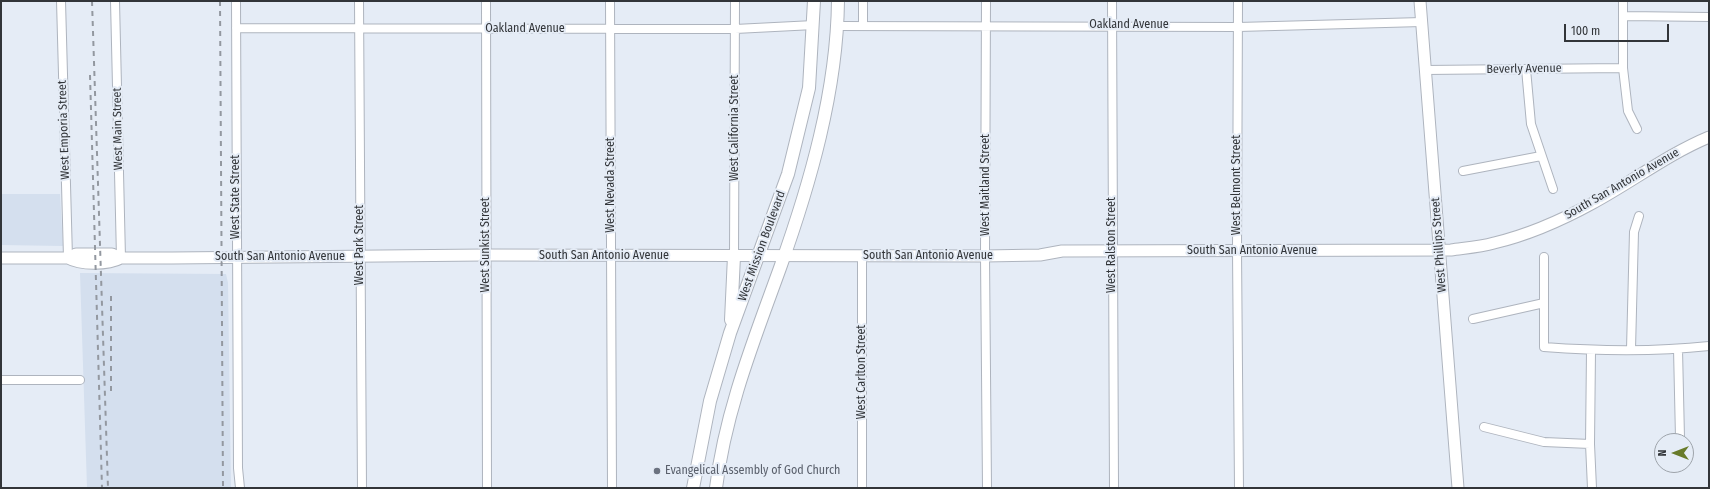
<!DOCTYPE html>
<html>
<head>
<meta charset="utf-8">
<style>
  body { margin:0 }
  #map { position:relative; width:1710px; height:489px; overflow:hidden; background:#e5ecf6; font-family:"Fira Sans Condensed",sans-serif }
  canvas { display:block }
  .frame { position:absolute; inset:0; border:2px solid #323539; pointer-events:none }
  .north { position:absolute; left:1654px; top:433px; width:40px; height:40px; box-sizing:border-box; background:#e5ecf6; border:1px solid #9da3aa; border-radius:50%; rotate:270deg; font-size:11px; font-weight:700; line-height:16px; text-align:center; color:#323539 }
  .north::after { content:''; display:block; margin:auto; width:14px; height:18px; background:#687b2a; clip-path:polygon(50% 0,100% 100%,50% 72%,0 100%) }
  .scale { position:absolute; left:1564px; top:24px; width:105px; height:18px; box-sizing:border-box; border:2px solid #323539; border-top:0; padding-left:5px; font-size:12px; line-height:14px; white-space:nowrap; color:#323539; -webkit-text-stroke:3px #e5ecf6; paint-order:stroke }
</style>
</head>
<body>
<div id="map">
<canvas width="1710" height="489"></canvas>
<div class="frame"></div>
<div class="north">N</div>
<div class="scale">100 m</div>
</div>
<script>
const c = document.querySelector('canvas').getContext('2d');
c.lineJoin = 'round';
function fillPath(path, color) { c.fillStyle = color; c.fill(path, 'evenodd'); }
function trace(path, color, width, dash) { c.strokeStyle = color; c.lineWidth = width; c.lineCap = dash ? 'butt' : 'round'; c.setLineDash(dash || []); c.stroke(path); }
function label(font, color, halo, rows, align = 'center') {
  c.font = font + ' "Fira Sans Condensed",sans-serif'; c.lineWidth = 4; c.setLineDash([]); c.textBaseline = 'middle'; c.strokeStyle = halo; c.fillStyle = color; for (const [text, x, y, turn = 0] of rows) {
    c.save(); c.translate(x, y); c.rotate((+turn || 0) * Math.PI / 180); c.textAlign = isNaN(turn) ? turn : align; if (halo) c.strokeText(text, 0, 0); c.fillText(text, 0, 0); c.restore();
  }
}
fillPath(new Path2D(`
  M 1,194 L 60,194 L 63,246 L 1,245 Z
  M 80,273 L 226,274 L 228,283 L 231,488 L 87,488 Z`), '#d4dfee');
const street = new Path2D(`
  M 61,1 L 68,258
  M 115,1 L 121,258
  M 236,1 L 238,468 L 240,488
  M 359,1 L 362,488
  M 486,1 L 487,488
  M 610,1 L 612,488
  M 863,1 L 863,26
  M 986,1 L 985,256 L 987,488
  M 1112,1 L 1114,488
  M 1238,1 L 1237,251 L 1239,488
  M 1623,1 L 1623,68 L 1628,111 L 1637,129
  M 1624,16 L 1709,17
  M 836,26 L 1238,27 L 1422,22
  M 236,28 L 735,29 L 814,25
  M 1526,69 L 1531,124 L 1553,189
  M 1425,70 L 1623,68
  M 1463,171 L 1541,156
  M 734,256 L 735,1
  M 862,256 L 862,488
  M 1544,257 L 1544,347 C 1599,351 1654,352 1709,346
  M 1473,319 L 1544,303
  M 1631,349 L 1634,232 L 1639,216
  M 1678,349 L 1680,438
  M 1591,351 L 1590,444 L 1592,488
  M 1,380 L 80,380
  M 1484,427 L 1544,442 L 1590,444`);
const secondary = new Path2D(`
  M 1420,1 L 1458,488
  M 1,258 L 68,258 L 76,254 L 112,254 L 121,258 L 172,258 L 485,255 L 985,256 L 1040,255 L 1062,251 L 1451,250 C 1465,248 1480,247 1494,243 C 1528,235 1562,220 1593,203 C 1632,182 1668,154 1709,137
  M 68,258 C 80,265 108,265 121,258`);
const primary = new Path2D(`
  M 731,320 L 734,256
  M 693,488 L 710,401 L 730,333 L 788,174 L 809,88 L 814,1
  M 716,488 C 725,412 754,340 780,268 C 810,184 837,91 838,1`);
trace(street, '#aeb4be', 10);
trace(secondary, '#aeb4be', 13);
trace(primary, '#aeb4be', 14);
trace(street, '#fff', 8);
trace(secondary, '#fff', 11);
trace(primary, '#fff', 12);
trace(new Path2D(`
  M 92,1 L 108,488
  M 220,1 L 223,488
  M 90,75 L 102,488
  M 111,296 L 111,395`), '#9398a0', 2, [5, 5]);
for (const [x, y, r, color] of [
  [657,471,4,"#6b7280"]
]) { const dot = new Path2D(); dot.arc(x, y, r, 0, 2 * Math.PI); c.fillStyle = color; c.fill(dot); trace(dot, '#e5ecf6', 1.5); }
label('12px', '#323539', '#e5ecf6', [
  ["Oakland Avenue",1129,25],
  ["Oakland Avenue",525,29],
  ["Beverly Avenue",1524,69,-1],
  ["West California Street",735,128,-90],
  ["West Main Street",118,129,-91],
  ["West Emporia Street",64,130,-92],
  ["South San Antonio Avenue",1622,184,-30],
  ["West Nevada Street",611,185,-90],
  ["West Maitland Street",986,185,-90],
  ["West Belmont Street",1237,185,-90],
  ["West State Street",236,197,-90],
  ["West Park Street",360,245,-90],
  ["West Sunkist Street",486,245,-90],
  ["West Ralston Street",1112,245,-90],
  ["West Phillips Street",1439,245,-94],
  ["West Mission Boulevard",762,246,-70],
  ["South San Antonio Avenue",1252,251],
  ["South San Antonio Avenue",604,256],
  ["South San Antonio Avenue",928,256],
  ["South San Antonio Avenue",280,257],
  ["West Carlton Street",862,372,-90]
]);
label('12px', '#5b616d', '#e5ecf6', [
  ["Evangelical Assembly of God Church",665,471]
], 'left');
</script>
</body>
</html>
